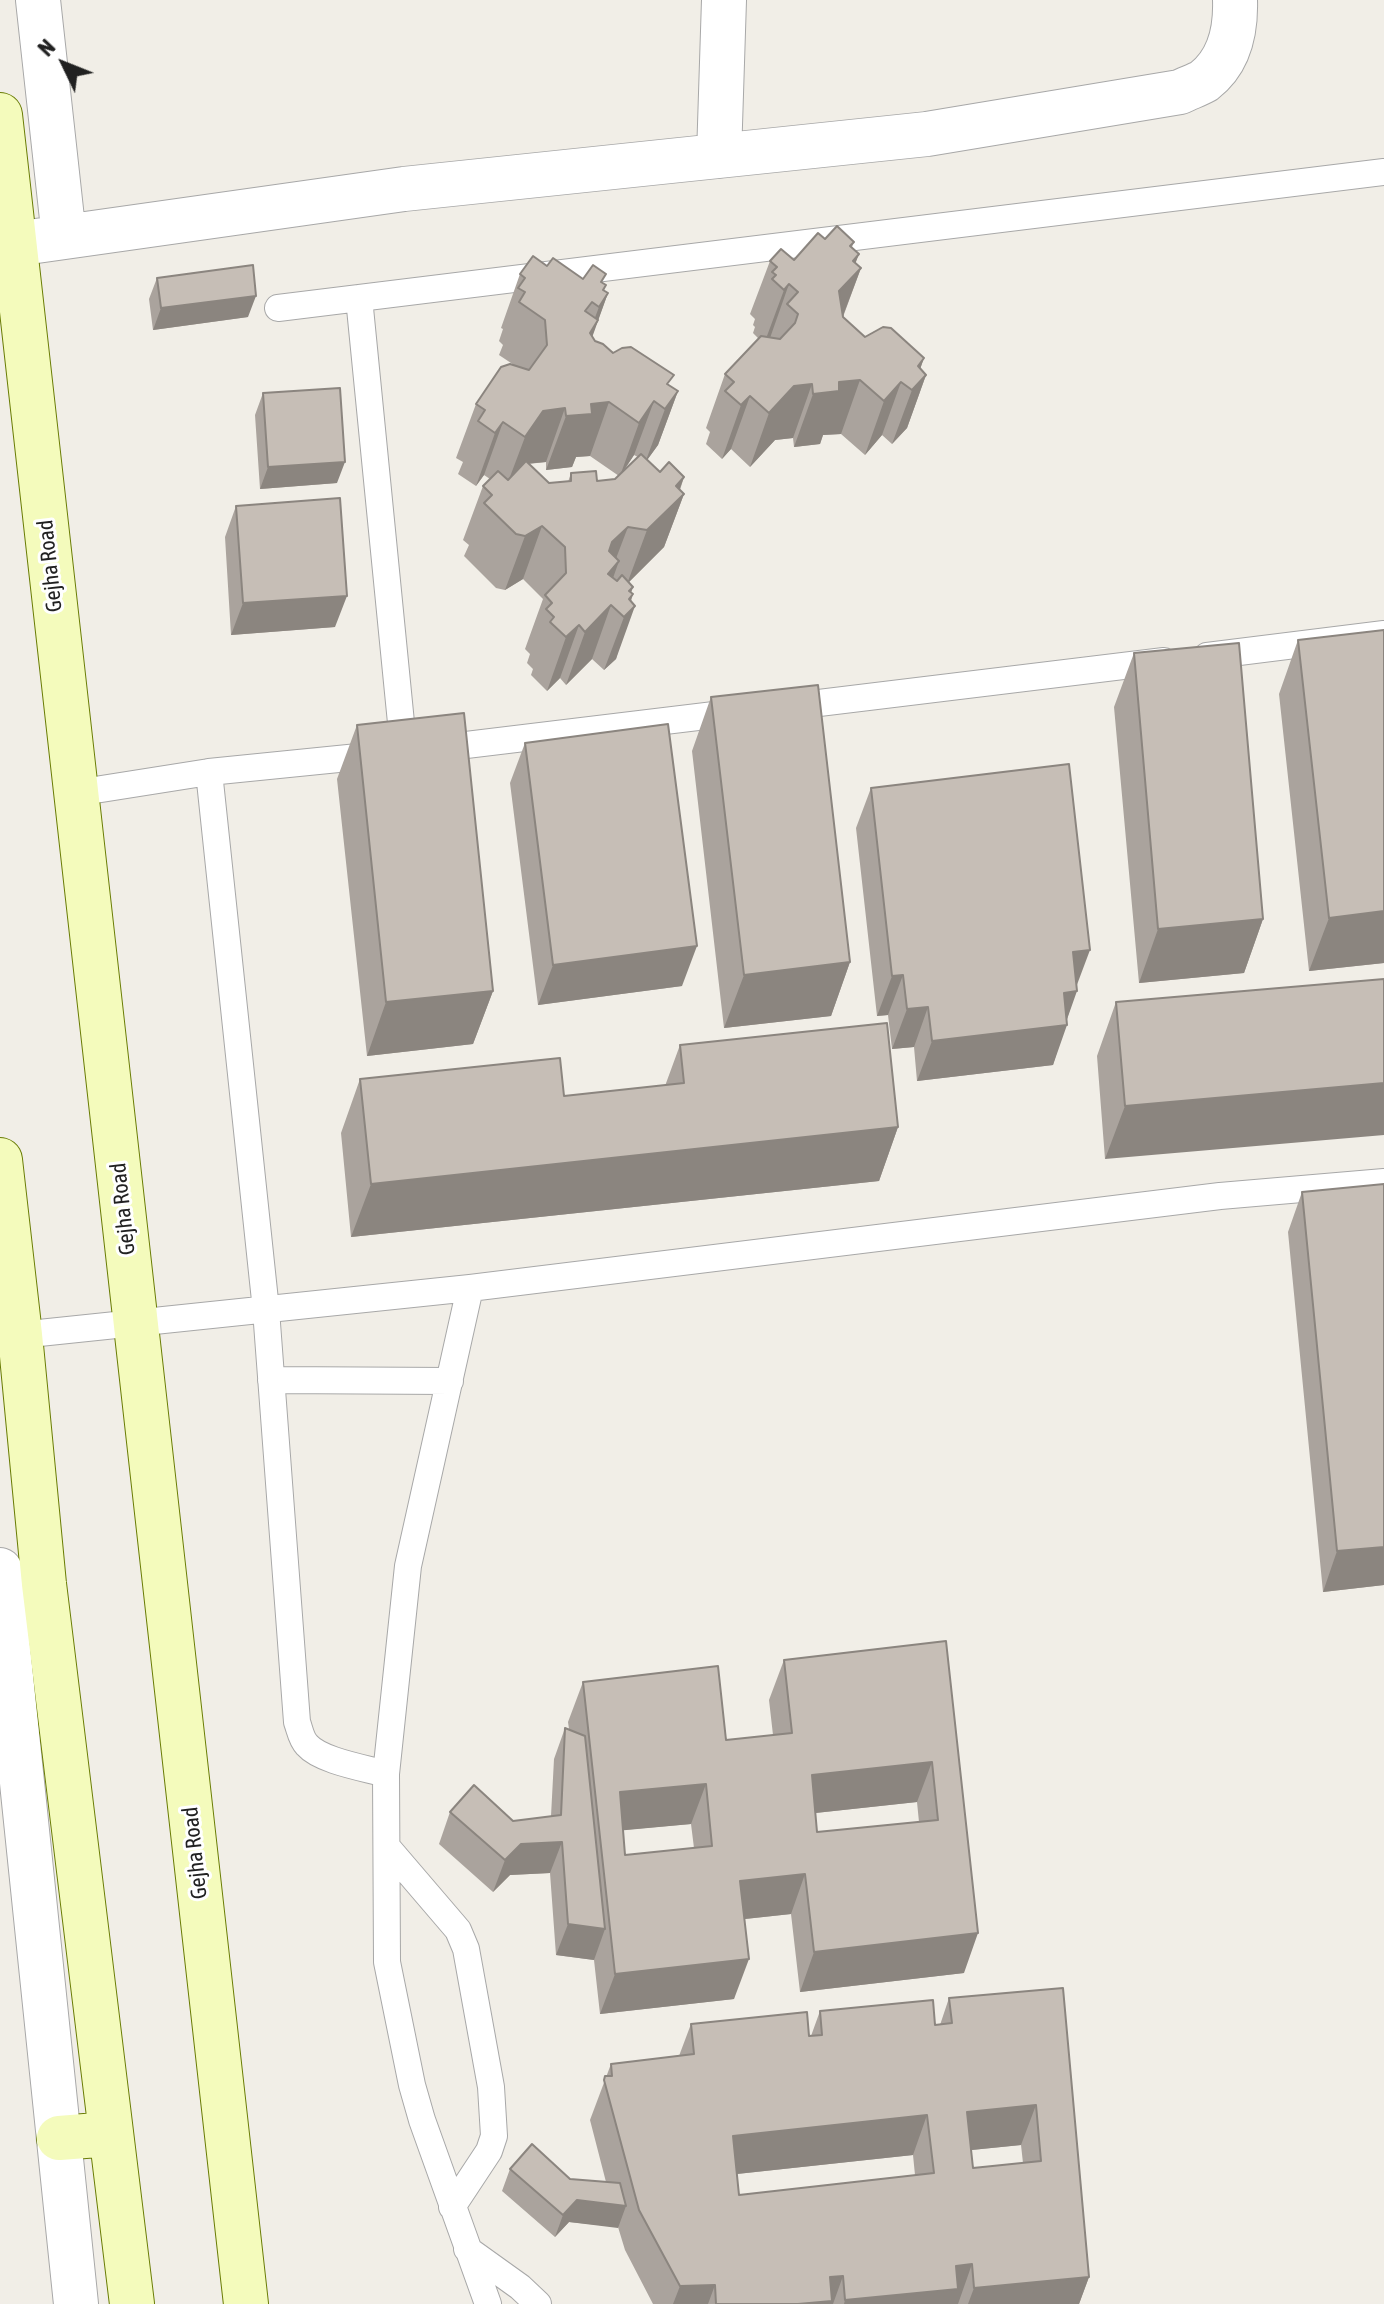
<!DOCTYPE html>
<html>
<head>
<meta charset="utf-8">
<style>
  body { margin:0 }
  #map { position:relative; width:1384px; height:2304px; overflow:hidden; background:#f1eee7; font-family:"Asap Condensed",sans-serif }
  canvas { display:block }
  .north { position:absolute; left:24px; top:24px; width:80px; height:80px; -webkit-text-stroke:6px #fff; paint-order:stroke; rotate:313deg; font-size:22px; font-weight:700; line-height:32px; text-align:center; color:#212121 }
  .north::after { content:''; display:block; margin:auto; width:28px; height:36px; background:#212121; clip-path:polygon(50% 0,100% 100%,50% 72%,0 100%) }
</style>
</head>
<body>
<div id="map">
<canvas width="1384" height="2304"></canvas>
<div class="north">N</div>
</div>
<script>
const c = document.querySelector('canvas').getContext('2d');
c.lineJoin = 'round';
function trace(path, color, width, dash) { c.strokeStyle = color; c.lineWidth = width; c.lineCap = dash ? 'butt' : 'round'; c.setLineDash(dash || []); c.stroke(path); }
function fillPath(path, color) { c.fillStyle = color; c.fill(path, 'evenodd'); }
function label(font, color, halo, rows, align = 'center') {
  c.font = font + ' "Asap Condensed",sans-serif'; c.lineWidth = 6; c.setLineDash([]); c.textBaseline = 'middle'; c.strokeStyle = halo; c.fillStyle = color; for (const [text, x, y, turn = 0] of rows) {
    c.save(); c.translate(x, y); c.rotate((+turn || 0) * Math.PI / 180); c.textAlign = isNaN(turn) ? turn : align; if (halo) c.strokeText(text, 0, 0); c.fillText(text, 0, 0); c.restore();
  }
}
const lane = new Path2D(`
  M 359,298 L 404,753
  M 278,308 L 1384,172
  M 1207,656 L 1384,634
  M 786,707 L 1164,661
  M 433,749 L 739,712
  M 209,772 L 266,1310 L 297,1722 C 300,1730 301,1739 307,1745 C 321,1761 365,1768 386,1774
  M 76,793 L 209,772 L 378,755
  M 470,1288 L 408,1566 L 386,1774 L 387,1962 L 412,2085 L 422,2120 L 488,2304
  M 20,1335 L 470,1288 L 1220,1196 L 1384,1182
  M 271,1380 L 450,1381
  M 387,1847 L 458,1930 L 466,1949 L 491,2087 L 494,2136 L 489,2151 L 452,2207
  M 467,2249 L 520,2287 L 538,2304`);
const street = new Path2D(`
  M 38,0 L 64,237
  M 719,156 L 724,0
  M 15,244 L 404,189 L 927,134 L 1180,92 C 1188,88 1197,85 1204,81 C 1230,61 1236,30 1235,0
  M 0,1570 L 76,2304`);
const secondary = new Path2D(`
  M 0,115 L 246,2304
  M 0,1160 L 20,1335 L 44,1584 L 132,2304
  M 59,2138 L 111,2134`);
trace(lane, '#a8a8a8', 28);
trace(street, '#a8a8a8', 46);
trace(secondary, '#697c04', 46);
trace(lane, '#fff', 26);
trace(street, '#fff', 44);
trace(secondary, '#f4fbbc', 44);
fillPath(new Path2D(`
  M 825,239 L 854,242 L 852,247 L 859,254 L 855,263 L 861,268 L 843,317 L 865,337 L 924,358 L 920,369 L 926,375 L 907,428 L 892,444 L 882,435 L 865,455 L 841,434 L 823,435 L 820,444 L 794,447 L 793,438 L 775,440 L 750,467 L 731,449 L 722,459 L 706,444 L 710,432 L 706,428 L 725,374 L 759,339 L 753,333 L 755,327 L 753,325 L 755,319 L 750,314 L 770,261 L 794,260 Z
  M 547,266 L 583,279 L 606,285 L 604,290 L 608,293 L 592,336 L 595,341 L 678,391 L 658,445 L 647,460 L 660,472 L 684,477 L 680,490 L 684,494 L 664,547 L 629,582 L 631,592 L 633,594 L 616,659 L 604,670 L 592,659 L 566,685 L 560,678 L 547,691 L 531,675 L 533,669 L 527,663 L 530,654 L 525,649 L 543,599 L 523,579 L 505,590 L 496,588 L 464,556 L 469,545 L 463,540 L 483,486 L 490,479 L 484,475 L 476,486 L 458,474 L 463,462 L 456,458 L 476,404 L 514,365 L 499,355 L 503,345 L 499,341 L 503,329 L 501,328 L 520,274 ZM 634,455 L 638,457 L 623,472 ZM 590,456 L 619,476 L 615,479 L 597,481 L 571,473 L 568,482 L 549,483 L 528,464 L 546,462 L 546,470 L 572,467 L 576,457 Z
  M 157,278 L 248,317 L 153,330 L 149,299 Z
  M 263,393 L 337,483 L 260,489 L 255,415 Z
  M 236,506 L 335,627 L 231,635 L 225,537 Z
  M 1384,630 L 1384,963 L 1309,971 L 1279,694 L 1298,640 Z
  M 1134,653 L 1263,919 L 1244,973 L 1139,983 L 1114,707 Z
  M 711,697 L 850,962 L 831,1016 L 724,1028 L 692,751 Z
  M 357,725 L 493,991 L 473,1044 L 367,1056 L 337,779 Z
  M 525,743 L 682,986 L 538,1005 L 510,783 Z
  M 871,788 L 1077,986 L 1053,1065 L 917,1081 L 914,1047 L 892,1049 L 888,1015 L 877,1016 L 856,828 Z
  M 1384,979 L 1105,1159 L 1097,1056 L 1116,1002 Z
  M 680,1045 L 898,1127 L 879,1181 L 351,1237 L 341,1133 L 360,1079 L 564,1096 L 665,1086 Z
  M 1302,1192 L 1384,1585 L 1323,1592 L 1288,1232 Z
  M 946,1641 L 964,1973 L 800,1992 L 791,1914 L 745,1919 L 734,1999 L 600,2014 L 594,1960 L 556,1955 L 550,1873 L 510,1875 L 493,1892 L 439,1844 L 450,1812 L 513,1821 L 551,1816 L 554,1759 L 565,1728 L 569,1729 L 568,1722 L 583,1682 L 726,1740 L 773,1735 L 769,1700 L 784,1660 ZM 917,1802 L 919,1822 L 817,1832 L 815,1813 ZM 691,1824 L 694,1848 L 625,1855 L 623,1830 Z
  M 1063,1988 L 1089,2277 L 1079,2304 L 653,2304 L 625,2250 L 618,2227 L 569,2222 L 555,2237 L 502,2191 L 510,2169 L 570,2179 L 606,2182 L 590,2120 L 611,2064 L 679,2056 L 691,2024 L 811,2036 L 820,2011 L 935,2025 L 940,2025 L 949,1998 ZM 1021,2145 L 1023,2163 L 973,2168 L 971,2150 ZM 913,2155 L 915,2175 L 739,2195 L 737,2174 Z`), '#aaa39d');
fillPath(new Path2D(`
  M 859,254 L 849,280 L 861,268 L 841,321 L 839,291 L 853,261 Z
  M 789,284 L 770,338 L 764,344 L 784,290 Z
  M 608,293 L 579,374 L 579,360 L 599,307 Z
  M 256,296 L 248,317 L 153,330 L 161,308 Z
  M 924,358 L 913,389 L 926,375 L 907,428 L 892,444 L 912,390 L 918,366 Z
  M 860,380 L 841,434 L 823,435 L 820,444 L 794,447 L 813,394 L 839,382 Z
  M 901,382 L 882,435 L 865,455 L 884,401 Z
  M 812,384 L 793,438 L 775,440 L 750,467 L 769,413 L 794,386 Z
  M 678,391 L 658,445 L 645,463 L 665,409 Z
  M 750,396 L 731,449 L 722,459 L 741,405 Z
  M 654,401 L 634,455 L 620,476 L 639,423 Z
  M 609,402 L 590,456 L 576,457 L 572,467 L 546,470 L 566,416 L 591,404 Z
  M 565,408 L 546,462 L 524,464 L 505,490 L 525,437 L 543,411 Z
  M 503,422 L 484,475 L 476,486 L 495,433 Z
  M 345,462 L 337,483 L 260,489 L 268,467 Z
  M 684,477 L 675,502 L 684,494 L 664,547 L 627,584 L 647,530 L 676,486 Z
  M 542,526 L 523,579 L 505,590 L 525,536 Z
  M 628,527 L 612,569 L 619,561 L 600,615 L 592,596 L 612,542 Z
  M 633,587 L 629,599 L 633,594 L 625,615 L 635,606 L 616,659 L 604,670 L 624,617 L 629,591 Z
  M 347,596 L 335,627 L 231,635 L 243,603 Z
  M 611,605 L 592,659 L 566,685 L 585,632 Z
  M 579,625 L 560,678 L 547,691 L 566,637 Z
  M 1384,911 L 1384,963 L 1309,971 L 1329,918 Z
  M 1263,919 L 1244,973 L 1139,983 L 1158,929 Z
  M 697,946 L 682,986 L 538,1005 L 553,965 Z
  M 1090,950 L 1075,990 L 1073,952 Z
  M 850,962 L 831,1016 L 724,1028 L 744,975 Z
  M 903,975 L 888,1015 L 877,1016 L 892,976 Z
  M 493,991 L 473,1044 L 367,1056 L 386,1002 Z
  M 1077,991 L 1065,1025 L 1067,1025 L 1053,1065 L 917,1081 L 932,1041 L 1064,993 Z
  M 928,1007 L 914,1047 L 892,1049 L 907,1009 Z
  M 1384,1083 L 1384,1135 L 1105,1159 L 1125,1106 Z
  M 898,1127 L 879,1181 L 351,1237 L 371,1184 Z
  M 1384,1547 L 1384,1585 L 1323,1592 L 1337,1551 Z
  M 932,1762 L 917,1802 L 797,1815 L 812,1775 Z
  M 706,1784 L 691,1824 L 605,1832 L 620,1792 Z
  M 562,1842 L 550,1873 L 510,1875 L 493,1892 L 505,1860 L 521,1844 Z
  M 805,1874 L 791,1914 L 726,1921 L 740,1881 Z
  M 568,1924 L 605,1929 L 594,1960 L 556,1955 Z
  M 978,1933 L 964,1973 L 800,1992 L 814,1952 Z
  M 749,1959 L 734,1999 L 600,2014 L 615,1974 Z
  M 1036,2105 L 1021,2145 L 952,2152 L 967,2112 Z
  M 927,2115 L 913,2155 L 718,2176 L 733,2136 Z
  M 577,2200 L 626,2206 L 618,2228 L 569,2222 L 555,2237 L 563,2215 Z
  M 972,2264 L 958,2304 L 844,2304 L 845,2300 L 956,2266 Z
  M 843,2276 L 833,2304 L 798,2304 L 830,2277 Z
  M 1089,2277 L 1079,2304 L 968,2304 L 974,2288 Z
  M 715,2285 L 708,2304 L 673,2304 L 680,2286 Z`), '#8b857f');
const building = new Path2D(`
  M 837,226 L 854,242 L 850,246 L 859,254 L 853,261 L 861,268 L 839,291 L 843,317 L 865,337 L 883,327 L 891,328 L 924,358 L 918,366 L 926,375 L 912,390 L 901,382 L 884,401 L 860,380 L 839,382 L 839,391 L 813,394 L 812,384 L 794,386 L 769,413 L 750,396 L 741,405 L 725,391 L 734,382 L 725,374 L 761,336 L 780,339 L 795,323 L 798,314 L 787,304 L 798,292 L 789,284 L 784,290 L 772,279 L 776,275 L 772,272 L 777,267 L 770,261 L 781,249 L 794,260 L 818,233 L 825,239 Z
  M 533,256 L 547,266 L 553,258 L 583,279 L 593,265 L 606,274 L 601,282 L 606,285 L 603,290 L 608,293 L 599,307 L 592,302 L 585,311 L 598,320 L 590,333 L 595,341 L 603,344 L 613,353 L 622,348 L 631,347 L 674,375 L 667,384 L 678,391 L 665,409 L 654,401 L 639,423 L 609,402 L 591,404 L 592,414 L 566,416 L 565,408 L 543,411 L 525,437 L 503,422 L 495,433 L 478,421 L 485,410 L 476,404 L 501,367 L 510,364 L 529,370 L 547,345 L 545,320 L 519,302 L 525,292 L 518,288 L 525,278 L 520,274 Z
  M 253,265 L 256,296 L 161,308 L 157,278 Z
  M 340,388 L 345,462 L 268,467 L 263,393 Z
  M 641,454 L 660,472 L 669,462 L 684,477 L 676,486 L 684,494 L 647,530 L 628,527 L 612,542 L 609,551 L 619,561 L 608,574 L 617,581 L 622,575 L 633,587 L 629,591 L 633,594 L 629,599 L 635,606 L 624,617 L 611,605 L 585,632 L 579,625 L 566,637 L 550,622 L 554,617 L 546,609 L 552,603 L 545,595 L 566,573 L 565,547 L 542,526 L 525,536 L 516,534 L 484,503 L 492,495 L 483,486 L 498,471 L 508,480 L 526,461 L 549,483 L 571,481 L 571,473 L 596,471 L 597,481 L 615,479 Z
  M 340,498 L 347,596 L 243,603 L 236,506 Z
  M 1384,630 L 1384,911 L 1329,918 L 1298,640 Z
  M 1239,643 L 1263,919 L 1158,929 L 1134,653 Z
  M 818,685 L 850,962 L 744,975 L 711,697 Z
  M 464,713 L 493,991 L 386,1002 L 357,725 Z
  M 668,724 L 697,946 L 553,965 L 525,743 Z
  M 1069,764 L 1090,950 L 1073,952 L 1077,991 L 1064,993 L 1067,1025 L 932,1041 L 928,1007 L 907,1009 L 903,975 L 892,976 L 871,788 Z
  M 1384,979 L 1384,1083 L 1125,1106 L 1116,1002 Z
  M 887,1023 L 898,1127 L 371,1184 L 360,1079 L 560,1058 L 564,1096 L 684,1083 L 680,1045 Z
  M 1384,1184 L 1384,1547 L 1337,1551 L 1302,1192 Z
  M 946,1641 L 978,1933 L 814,1952 L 805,1874 L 740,1881 L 749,1959 L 615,1974 L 583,1682 L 718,1666 L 726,1740 L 792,1733 L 784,1660 ZM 932,1762 L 938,1820 L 817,1832 L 812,1775 ZM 706,1784 L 712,1846 L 625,1855 L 620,1792 Z
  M 565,1728 L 585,1736 L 605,1929 L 568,1924 L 562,1842 L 521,1844 L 505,1860 L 450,1812 L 474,1785 L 513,1821 L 561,1815 Z
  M 1063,1988 L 1089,2277 L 974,2288 L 972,2264 L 956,2266 L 958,2289 L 845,2300 L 843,2276 L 830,2277 L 832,2301 L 798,2304 L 716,2304 L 715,2285 L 680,2286 L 639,2210 L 604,2080 L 605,2076 L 612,2076 L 611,2064 L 694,2054 L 691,2024 L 807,2012 L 809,2036 L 822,2035 L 820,2011 L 933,2000 L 935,2025 L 952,2023 L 949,1998 ZM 1036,2105 L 1041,2161 L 973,2168 L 967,2112 ZM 927,2115 L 934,2173 L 739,2195 L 733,2136 Z
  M 532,2144 L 570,2179 L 620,2183 L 626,2206 L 577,2200 L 563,2215 L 510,2169 Z`);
fillPath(building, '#c6beb6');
trace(building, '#8b857f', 2);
label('22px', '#212121', '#fff', [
  ["Gejha Road",50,566,-96],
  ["Gejha Road",123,1209,-96],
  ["Gejha Road",195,1853,-96]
]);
</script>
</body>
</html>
